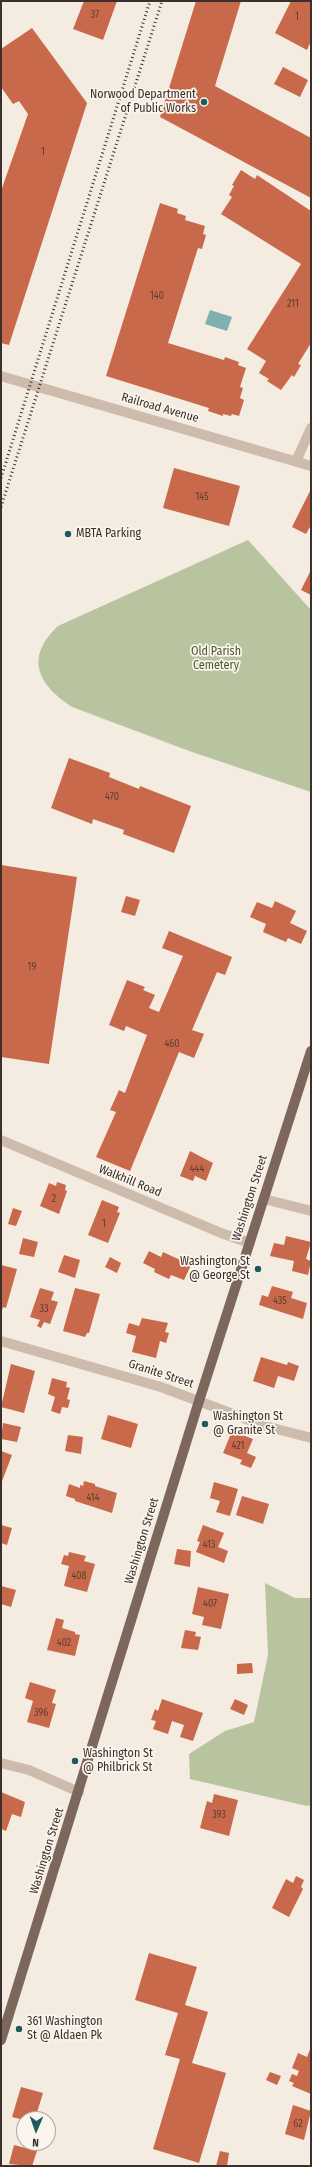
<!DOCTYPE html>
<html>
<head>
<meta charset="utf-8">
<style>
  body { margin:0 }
  #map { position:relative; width:312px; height:2167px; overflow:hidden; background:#f4ebe1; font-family:"Fira Sans Condensed",sans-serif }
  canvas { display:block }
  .frame { position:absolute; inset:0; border:2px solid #3b302b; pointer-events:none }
  .north { position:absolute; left:16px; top:2111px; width:40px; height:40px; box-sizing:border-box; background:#fbf5ee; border:1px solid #aea6a0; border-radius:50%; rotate:182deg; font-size:11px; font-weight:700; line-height:16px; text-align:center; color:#3b302b }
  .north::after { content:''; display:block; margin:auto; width:14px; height:18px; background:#1f5a5e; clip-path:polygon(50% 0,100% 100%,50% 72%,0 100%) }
</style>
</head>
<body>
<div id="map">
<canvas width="312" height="2167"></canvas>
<div class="frame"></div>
<div class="north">N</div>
</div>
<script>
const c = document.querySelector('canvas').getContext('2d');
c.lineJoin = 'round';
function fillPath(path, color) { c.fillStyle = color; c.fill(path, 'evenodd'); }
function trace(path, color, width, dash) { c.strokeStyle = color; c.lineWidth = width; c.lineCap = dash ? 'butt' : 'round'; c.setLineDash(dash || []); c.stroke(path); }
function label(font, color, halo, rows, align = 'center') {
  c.font = font + ' "Fira Sans Condensed",sans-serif'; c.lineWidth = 3.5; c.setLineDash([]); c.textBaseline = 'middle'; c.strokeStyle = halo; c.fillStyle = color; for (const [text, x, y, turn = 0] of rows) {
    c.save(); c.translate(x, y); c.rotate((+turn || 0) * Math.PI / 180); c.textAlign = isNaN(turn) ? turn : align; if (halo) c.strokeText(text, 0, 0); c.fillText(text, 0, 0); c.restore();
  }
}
fillPath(new Path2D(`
  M 248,540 L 311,610 L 311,792 L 192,752 L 72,707 C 38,685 24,658 58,626 Z
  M 265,1583 L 295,1598 L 311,1598 L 311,1805 L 307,1806 L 190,1779 L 189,1754 L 225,1731 L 254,1722 L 268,1655 Z`), '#b8c4a0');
fillPath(new Path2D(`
  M 210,310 L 232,317 L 227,331 L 205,324 Z`), '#7fb0b2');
fillPath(new Path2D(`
  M 84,1 L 117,1 L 103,40 L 73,29 Z
  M 196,1 L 241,1 L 215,86 L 311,138 L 311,198 L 160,117 Z
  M 291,1 L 311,1 L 311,41 L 307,50 L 275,33 Z
  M 32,28 L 87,103 L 9,345 L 1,343 L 1,191 L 28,114 L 19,101 L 13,104 L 1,87 L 1,49 Z
  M 283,67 L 308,80 L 300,97 L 274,84 Z
  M 241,170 L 255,179 L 257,175 L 311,211 L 311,343 L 298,364 L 301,365 L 294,377 L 292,375 L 281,390 L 267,381 L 269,379 L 259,373 L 266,361 L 247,349 L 301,264 L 221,214 L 232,197 L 229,195 L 234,186 L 232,185 Z
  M 160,203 L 178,209 L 177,213 L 186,216 L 185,220 L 205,226 L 203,234 L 206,235 L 202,249 L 198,248 L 168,343 L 224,360 L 225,357 L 239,362 L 238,365 L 246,368 L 240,387 L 243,388 L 240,398 L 244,400 L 239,416 L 232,414 L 231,416 L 223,414 L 223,416 L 208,411 L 209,408 L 106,376 Z
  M 174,468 L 240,486 L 229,526 L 163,508 Z
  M 311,489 L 311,525 L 306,534 L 292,527 Z
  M 311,570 L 311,595 L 301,590 Z
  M 69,758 L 110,773 L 109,777 L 139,789 L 140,786 L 191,806 L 174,853 L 123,834 L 124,830 L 93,819 L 92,824 L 51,808 Z
  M 1,865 L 77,877 L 49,1064 L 1,1057 Z
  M 126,896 L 140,900 L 135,916 L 121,912 Z
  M 275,901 L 296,911 L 290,923 L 307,931 L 301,944 L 288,938 L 286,942 L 263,932 L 266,924 L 250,917 L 257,902 L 272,908 Z
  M 169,931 L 232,957 L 225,975 L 217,972 L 192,1030 L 204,1034 L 194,1058 L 179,1052 L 130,1171 L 96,1157 L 116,1112 L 110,1110 L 119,1090 L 125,1093 L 147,1035 L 126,1026 L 124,1031 L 109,1025 L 127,980 L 145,987 L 143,990 L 155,995 L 149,1008 L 159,1012 L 183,956 L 162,948 Z
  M 190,1151 L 213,1163 L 206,1181 L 195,1176 L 193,1181 L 180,1176 Z
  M 57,1182 L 66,1185 L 65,1190 L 67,1191 L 59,1214 L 40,1206 L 49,1183 L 56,1186 Z
  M 102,1200 L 119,1207 L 117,1212 L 120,1213 L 108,1243 L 88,1235 Z
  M 13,1208 L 22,1211 L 16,1226 L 8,1224 Z
  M 286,1236 L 311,1242 L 306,1259 L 311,1261 L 308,1275 L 292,1271 L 294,1261 L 270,1256 L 274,1243 L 284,1245 Z
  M 23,1238 L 38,1242 L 34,1257 L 19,1254 Z
  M 149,1251 L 161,1257 L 163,1252 L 191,1265 L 184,1280 L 171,1275 L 169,1279 L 154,1272 L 155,1269 L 143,1263 Z
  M 64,1255 L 80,1260 L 75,1278 L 58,1272 Z
  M 110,1257 L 121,1263 L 117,1273 L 105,1267 Z
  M 1,1265 L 17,1269 L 6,1308 L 3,1307 L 1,1314 Z
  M 272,1286 L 293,1292 L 291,1298 L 307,1303 L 303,1319 L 259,1305 L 262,1295 L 268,1297 Z
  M 40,1288 L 54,1292 L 51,1300 L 58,1302 L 50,1324 L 44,1322 L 41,1328 L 37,1326 L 40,1320 L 30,1317 Z
  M 75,1288 L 100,1294 L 89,1333 L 87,1333 L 85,1337 L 63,1331 Z
  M 142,1318 L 168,1323 L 165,1332 L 169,1333 L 166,1343 L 160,1341 L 156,1358 L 132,1352 L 136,1336 L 126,1333 L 129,1323 L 139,1326 Z
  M 261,1357 L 287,1365 L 288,1362 L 299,1366 L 294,1381 L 278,1376 L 274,1388 L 253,1381 Z
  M 11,1364 L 35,1371 L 24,1413 L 1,1407 Z
  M 52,1378 L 67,1382 L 66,1387 L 70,1388 L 67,1399 L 70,1400 L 68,1408 L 62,1407 L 60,1414 L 51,1411 L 55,1397 L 48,1394 Z
  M 108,1415 L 138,1424 L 131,1448 L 101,1439 Z
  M 3,1423 L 21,1427 L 17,1442 L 1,1439 Z
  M 232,1431 L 253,1439 L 247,1453 L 256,1457 L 251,1468 L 240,1464 L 242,1460 L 223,1453 Z
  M 68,1435 L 83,1437 L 81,1454 L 65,1451 Z
  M 1,1451 L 12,1455 L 1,1484 Z
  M 84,1481 L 95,1484 L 95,1486 L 117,1493 L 112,1513 L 75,1501 L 75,1499 L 66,1496 L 69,1484 L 80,1488 L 80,1485 L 83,1486 Z
  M 214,1482 L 238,1489 L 230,1516 L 216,1512 L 220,1501 L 210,1498 Z
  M 242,1496 L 269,1504 L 263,1524 L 236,1515 Z
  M 1,1525 L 12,1528 L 7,1545 L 1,1543 Z
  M 203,1525 L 224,1533 L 218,1547 L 228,1551 L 224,1563 L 196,1552 L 200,1542 L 197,1541 Z
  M 177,1549 L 191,1551 L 190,1567 L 174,1564 Z
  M 69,1552 L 86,1556 L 84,1561 L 95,1564 L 87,1592 L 64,1586 L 69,1566 L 61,1564 L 64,1555 L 68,1556 Z
  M 1,1586 L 16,1590 L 11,1607 L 1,1604 Z
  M 198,1587 L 229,1594 L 221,1629 L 202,1625 L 204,1617 L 192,1614 Z
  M 56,1618 L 64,1620 L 62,1628 L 75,1632 L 75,1634 L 80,1635 L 75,1656 L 47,1650 Z
  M 185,1630 L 196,1632 L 195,1636 L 201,1637 L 198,1650 L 181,1648 Z
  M 252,1663 L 253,1673 L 237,1674 L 237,1664 Z
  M 30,1682 L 56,1690 L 52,1703 L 56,1704 L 49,1728 L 27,1722 L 33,1701 L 25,1698 Z
  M 162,1699 L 203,1713 L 193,1741 L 180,1737 L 184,1725 L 172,1721 L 168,1734 L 153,1729 L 156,1721 L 151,1720 L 155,1709 L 158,1711 Z
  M 235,1699 L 248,1705 L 244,1715 L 230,1709 Z
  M 1,1792 L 25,1802 L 21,1817 L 12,1814 L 6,1831 L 1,1829 Z
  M 214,1794 L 238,1800 L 229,1836 L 200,1828 L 207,1801 L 212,1803 Z
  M 296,1876 L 304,1880 L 301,1887 L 303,1889 L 289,1917 L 272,1908 L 286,1879 L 293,1883 Z
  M 149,1953 L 197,1967 L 185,2005 L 208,2012 L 192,2063 L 226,2073 L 199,2163 L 153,2149 L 180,2059 L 165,2055 L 178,2013 L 135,2000 Z
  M 311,2047 L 311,2094 L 292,2086 L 294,2083 L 289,2081 L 292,2074 L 297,2076 L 299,2071 L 292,2068 L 298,2053 L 307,2057 Z
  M 270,2072 L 281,2076 L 277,2085 L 266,2080 Z
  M 21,2087 L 43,2093 L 35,2119 L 24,2120 L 12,2117 Z
  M 293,2105 L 311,2111 L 304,2140 L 285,2134 Z
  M 14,2145 L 37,2151 L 32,2166 L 9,2164 Z
  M 220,2151 L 229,2153 L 227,2166 L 216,2166 Z`), '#c8694b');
trace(new Path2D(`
  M 1,376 L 311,466
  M 296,461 L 311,428
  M 1,1140 L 221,1233 L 250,1243
  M 264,1199 L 311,1211
  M 1,1341 L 161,1387 L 265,1426 L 311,1438
  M 1,1763 L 29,1770 L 79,1792`), '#cdbbac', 10);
trace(new Path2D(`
  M 1,2040 L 199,1401 L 311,1051`), '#7d675c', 10);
trace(new Path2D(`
  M 1,478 L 150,1
  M 1,507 L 162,1`), '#3b302b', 3, [1, 3]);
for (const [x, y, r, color] of [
  [204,102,4,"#1f5a5e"],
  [68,534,4,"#1f5a5e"],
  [258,1269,4,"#1f5a5e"],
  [205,1424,4,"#1f5a5e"],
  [75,1761,4,"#1f5a5e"],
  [19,2029,4,"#1f5a5e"]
]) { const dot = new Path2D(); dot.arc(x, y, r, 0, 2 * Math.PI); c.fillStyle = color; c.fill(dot); trace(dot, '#fbf5ee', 1.5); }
label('10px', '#5e3e33', null, [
  ["37",95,15],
  ["1",297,17],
  ["1",43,152],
  ["140",157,296],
  ["211",293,304],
  ["145",202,497],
  ["470",112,797],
  ["19",32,967],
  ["460",172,1044],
  ["444",197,1169],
  ["2",54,1199],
  ["1",104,1224],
  ["435",280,1301],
  ["33",44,1309],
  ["421",238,1446],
  ["414",93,1498],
  ["413",209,1545],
  ["408",79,1576],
  ["407",210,1604],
  ["402",64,1643],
  ["396",41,1713],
  ["393",219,1815],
  ["62",298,2124]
]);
label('12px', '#3b302b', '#fbf5ee', [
  ["Norwood Department",196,95,"right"],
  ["of Public Works",196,109,"right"],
  ["MBTA Parking",76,534],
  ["Washington St",250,1262,"right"],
  ["@ George St",250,1276,"right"],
  ["Washington St",213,1417],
  ["@ Granite St",213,1431],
  ["Washington St",83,1754],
  ["@ Philbrick St",83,1768],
  ["361 Washington",27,2022],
  ["St @ Aldaen Pk",27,2036]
], 'left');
label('12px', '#3b302b', '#fbf5ee', [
  ["Railroad Avenue",160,408,16],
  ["Walkhill Road",130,1181,22],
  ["Washington Street",250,1198,-72],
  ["Granite Street",161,1374,18],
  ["Washington Street",142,1541,-73],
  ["Washington Street",47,1851,-73]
]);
label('12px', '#4a5a2e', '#fbf5ee', [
  ["Old Parish",216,652],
  ["Cemetery",216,666]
]);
</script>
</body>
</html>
